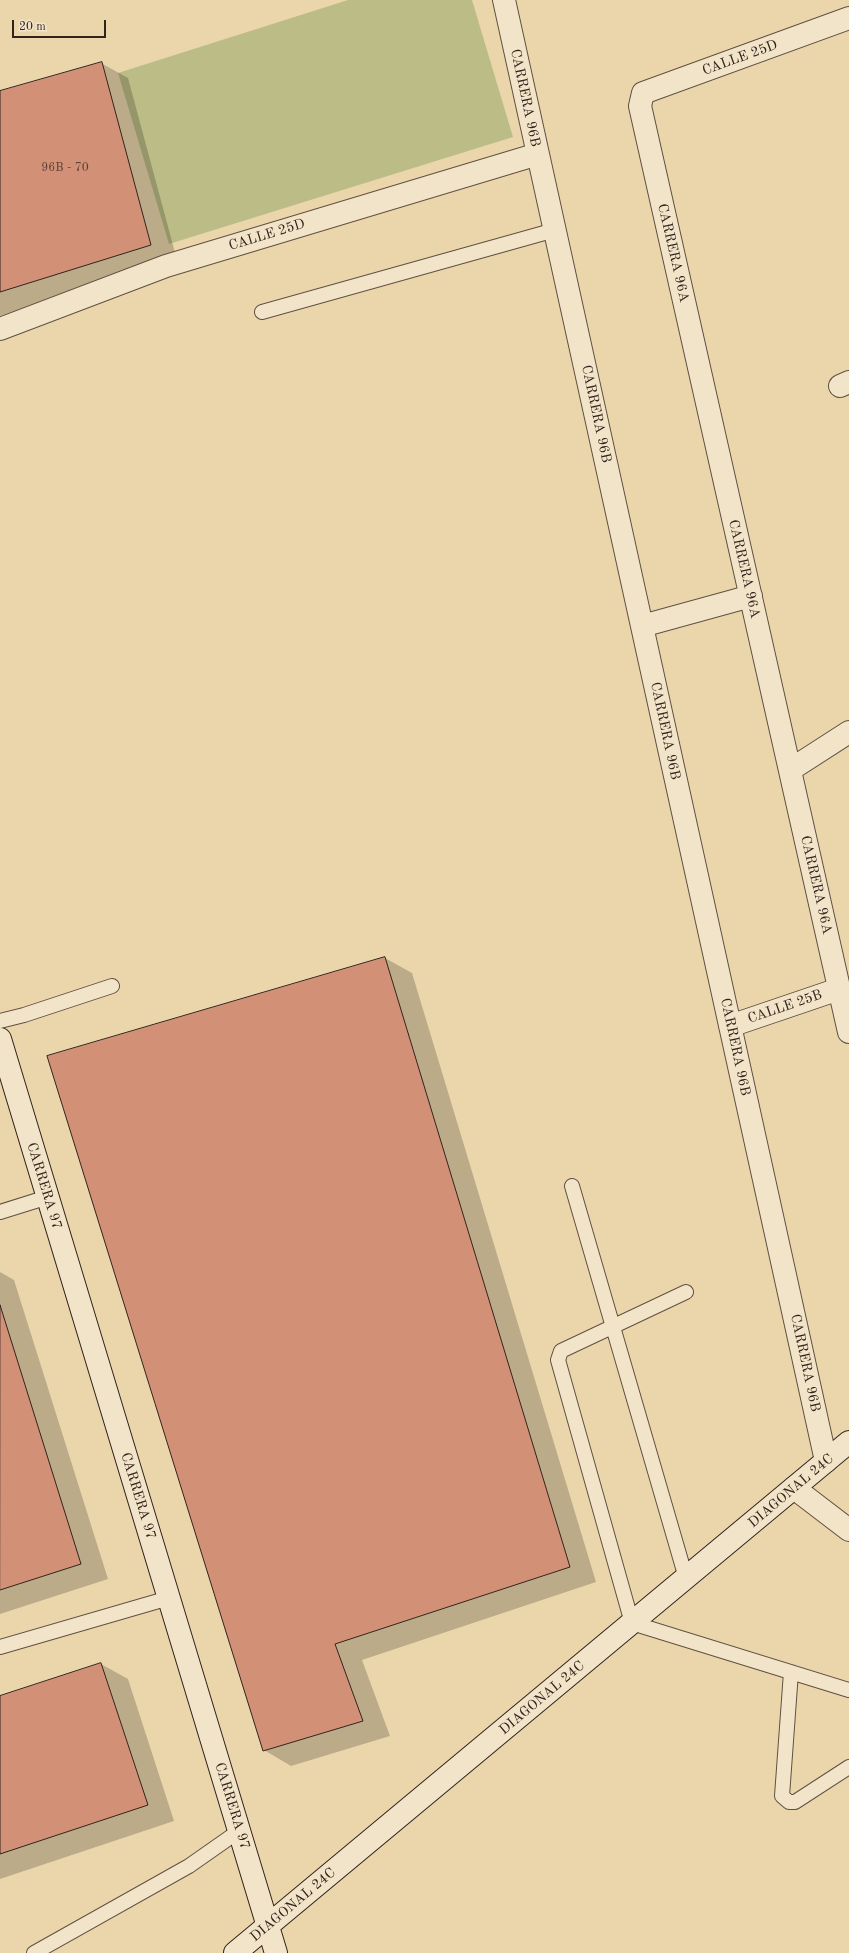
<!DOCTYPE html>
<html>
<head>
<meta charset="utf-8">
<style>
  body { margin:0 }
  #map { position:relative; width:849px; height:1953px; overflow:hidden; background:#ebd6ac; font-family:"Old Standard TT",serif }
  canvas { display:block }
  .scale { position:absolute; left:12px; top:20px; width:94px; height:18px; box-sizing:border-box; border:2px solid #32231d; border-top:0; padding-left:5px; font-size:12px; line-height:14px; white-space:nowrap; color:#32231d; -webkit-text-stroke:3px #f2e4c9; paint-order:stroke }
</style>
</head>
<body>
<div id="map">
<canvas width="849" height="1953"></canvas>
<div class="scale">20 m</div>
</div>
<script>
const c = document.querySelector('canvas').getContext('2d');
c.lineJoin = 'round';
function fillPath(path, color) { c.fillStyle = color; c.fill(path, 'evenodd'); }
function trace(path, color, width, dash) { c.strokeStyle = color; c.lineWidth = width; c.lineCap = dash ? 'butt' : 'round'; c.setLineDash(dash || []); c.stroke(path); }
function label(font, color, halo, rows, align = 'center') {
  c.font = font + ' "Old Standard TT",serif'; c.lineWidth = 4; c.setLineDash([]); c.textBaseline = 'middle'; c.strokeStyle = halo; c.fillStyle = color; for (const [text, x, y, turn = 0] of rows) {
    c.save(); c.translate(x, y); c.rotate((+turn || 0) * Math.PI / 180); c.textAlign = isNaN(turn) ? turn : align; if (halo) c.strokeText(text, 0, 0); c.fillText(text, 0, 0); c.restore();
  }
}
fillPath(new Path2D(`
  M 348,0 L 472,0 L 513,137 L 169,244 L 118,73 Z`), '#bcbc86');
fillPath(new Path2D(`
  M 101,63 L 128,78 L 177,260 L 0,316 L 0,92 Z
  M 385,958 L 412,973 L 596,1582 L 362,1660 L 390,1736 L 291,1766 L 264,1750 Z
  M 0,1272 L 14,1280 L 108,1579 L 0,1614 Z
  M 101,1664 L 128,1679 L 174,1821 L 0,1879 L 0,1697 Z`), '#0003');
const building = new Path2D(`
  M 102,62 L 151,245 L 0,292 L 0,91 Z
  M 385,957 L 570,1567 L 335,1644 L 363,1721 L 263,1751 L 47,1056 Z
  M 0,1305 L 81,1564 L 0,1590 Z
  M 101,1663 L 148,1805 L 0,1854 L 0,1696 Z`);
fillPath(building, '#d29076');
trace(building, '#32231d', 1);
const lane = new Path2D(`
  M 262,312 L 555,230
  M 0,1021 L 24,1015 L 112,986
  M 572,1186 L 686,1578
  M 0,1212 L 48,1197
  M 686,1292 L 561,1351 L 558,1360 L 632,1623 L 849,1690
  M 0,1647 L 169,1598
  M 791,1672 L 782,1796 L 789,1802 L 795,1802 L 849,1767
  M 34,1953 L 189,1866 L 239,1831`);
const street = new Path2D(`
  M 504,0 L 826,1461
  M 849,18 L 643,93 L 640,106 L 849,1032
  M 0,329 L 166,266 L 538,154
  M 840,386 L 849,382
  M 642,626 L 751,596
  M 790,770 L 849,732
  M 730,1026 L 839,989
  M 794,1488 L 849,1530`);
const secondary = new Path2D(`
  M 0,1039 L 276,1953
  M 235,1953 L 849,1442`);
trace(lane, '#605041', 16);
trace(street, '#605041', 24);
trace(secondary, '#32231d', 24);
trace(lane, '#f2e4c9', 14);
trace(street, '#f2e4c9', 22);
trace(secondary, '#f2e4c9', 22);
label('12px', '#5a3e33', null, [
  ["96B - 70",65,168]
]);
label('14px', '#32231d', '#f2e4c9', [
  ["CALLE 25D",740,58,-20],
  ["CARRERA 96B",525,98,78],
  ["CALLE 25D",267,235,-17],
  ["CARRERA 96A",673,253,77],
  ["CARRERA 96B",596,414,78],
  ["CARRERA 96A",744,569,77],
  ["CARRERA 96B",665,731,78],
  ["CARRERA 96A",816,885,77],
  ["CALLE 25B",785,1007,-19],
  ["CARRERA 96B",735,1047,78],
  ["CARRERA 97",44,1186,73],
  ["CARRERA 96B",805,1363,78],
  ["DIAGONAL 24C",791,1491,-40],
  ["CARRERA 97",138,1496,73],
  ["DIAGONAL 24C",542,1698,-40],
  ["CARRERA 97",232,1806,73],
  ["DIAGONAL 24C",293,1905,-40]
]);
</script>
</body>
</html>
